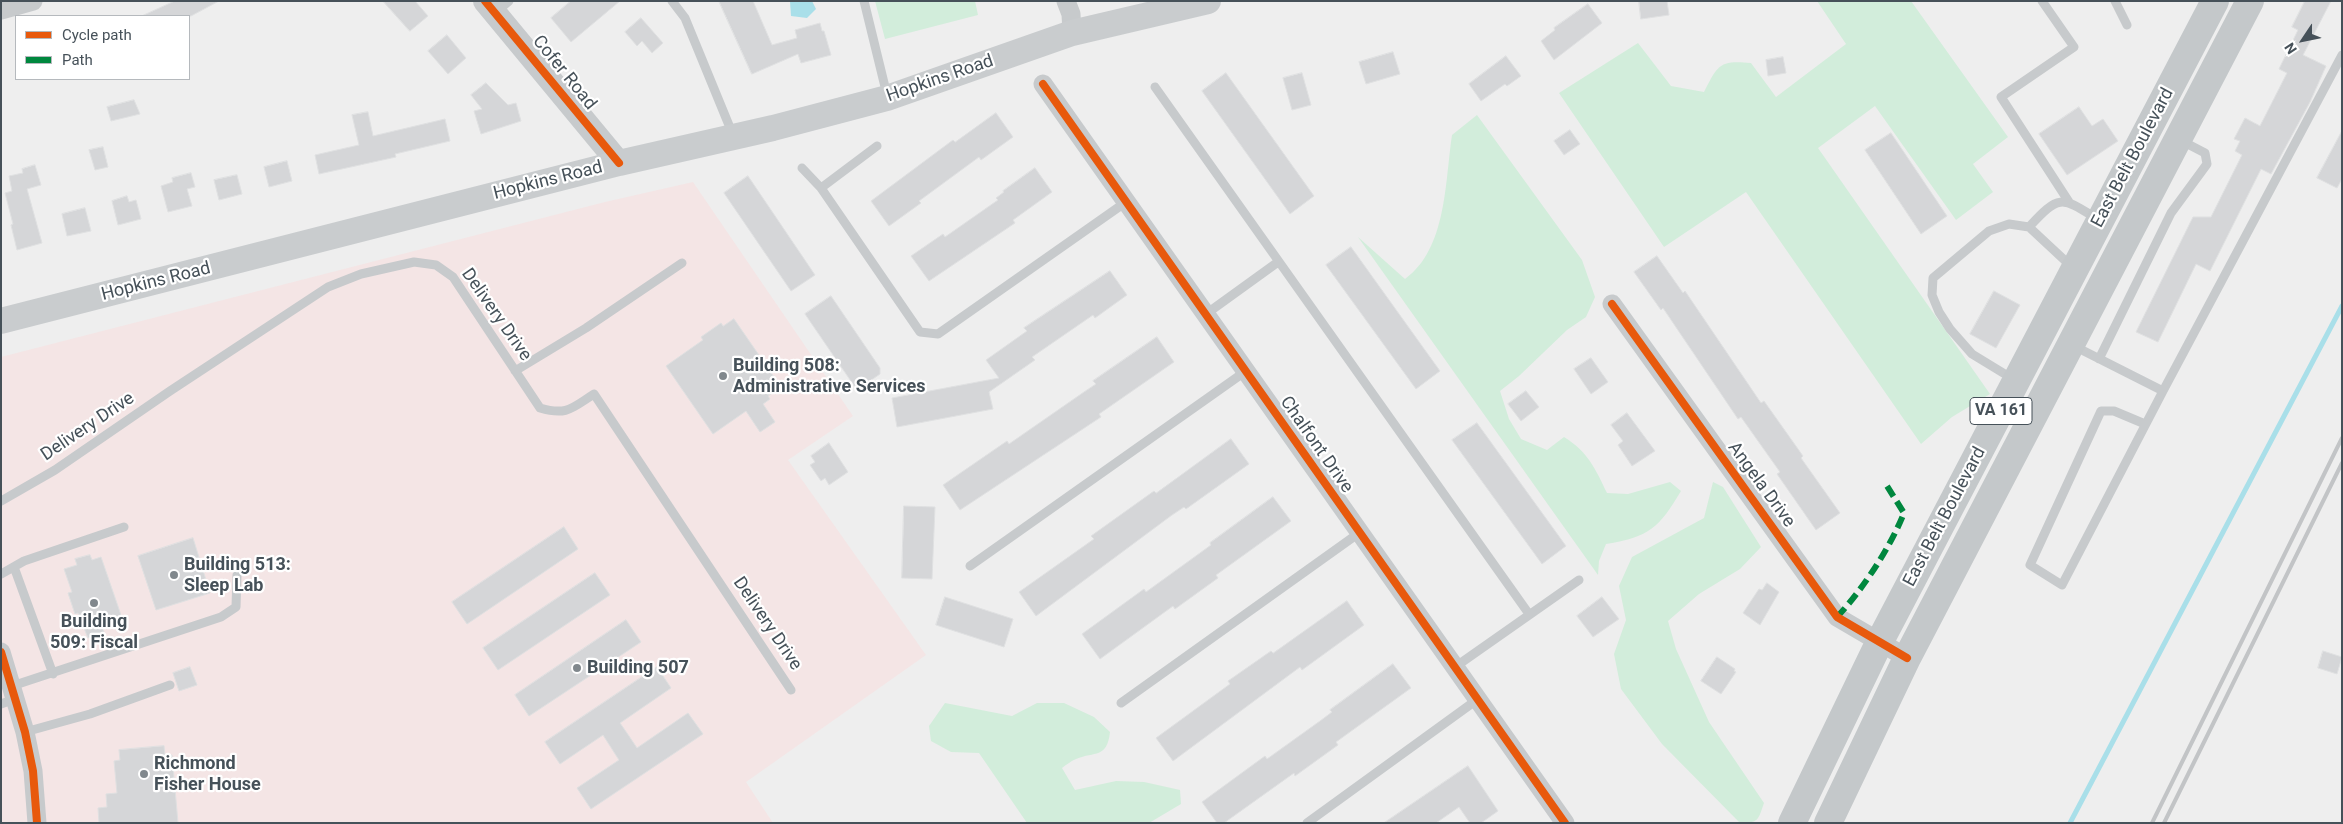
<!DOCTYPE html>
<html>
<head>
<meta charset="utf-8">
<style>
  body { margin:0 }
  #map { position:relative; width:2343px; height:824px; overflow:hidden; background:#eee; font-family:Roboto,sans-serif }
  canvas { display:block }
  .frame { position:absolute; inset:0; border:2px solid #465159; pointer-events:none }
  .legend { position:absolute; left:15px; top:15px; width:175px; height:65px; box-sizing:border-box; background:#fff; border:1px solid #b5b9bd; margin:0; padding:6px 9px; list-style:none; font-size:15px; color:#465159 }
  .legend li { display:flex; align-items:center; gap:10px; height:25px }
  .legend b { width:25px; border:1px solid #b5b9bd }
  .north { position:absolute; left:2278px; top:15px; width:50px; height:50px; -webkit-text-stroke:4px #fff; paint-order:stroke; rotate:236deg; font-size:14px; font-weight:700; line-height:20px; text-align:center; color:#465159 }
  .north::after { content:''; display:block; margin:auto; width:18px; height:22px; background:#465159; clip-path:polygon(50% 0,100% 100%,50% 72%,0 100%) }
</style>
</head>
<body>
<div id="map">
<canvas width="2343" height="824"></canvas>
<div class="frame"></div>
<ul class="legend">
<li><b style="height:6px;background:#e8590c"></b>Cycle path</li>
<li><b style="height:6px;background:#00873e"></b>Path</li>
</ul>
<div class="north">N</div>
</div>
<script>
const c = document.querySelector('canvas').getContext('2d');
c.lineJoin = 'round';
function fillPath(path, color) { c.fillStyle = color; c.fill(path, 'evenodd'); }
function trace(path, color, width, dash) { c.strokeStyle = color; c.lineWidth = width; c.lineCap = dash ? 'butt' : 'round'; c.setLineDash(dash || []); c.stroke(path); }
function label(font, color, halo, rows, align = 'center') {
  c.font = font + ' Roboto,sans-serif'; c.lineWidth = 4.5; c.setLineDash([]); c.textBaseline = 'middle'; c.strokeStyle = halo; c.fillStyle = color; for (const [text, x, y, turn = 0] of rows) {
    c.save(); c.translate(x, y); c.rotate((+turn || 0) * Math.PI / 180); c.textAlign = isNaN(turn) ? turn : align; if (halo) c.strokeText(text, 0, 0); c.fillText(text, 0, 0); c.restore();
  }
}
fillPath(new Path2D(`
  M 693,182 L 853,416 L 788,460 L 926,655 L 746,782 L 773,823 L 1,823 L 1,357 L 605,202 Z`), '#f4e5e5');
fillPath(new Path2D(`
  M 875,1 L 975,1 L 978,15 L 885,39 Z
  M 1817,1 L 1911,1 L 2008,137 L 1973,164 L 1993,192 L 1956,220 L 1875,106 L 1818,148 L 1990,394 L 1952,417 L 1921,444 L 1746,192 L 1664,247 L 1559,93 L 1638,43 L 1671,86 L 1704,92 C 1718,65 1719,60 1751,63 L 1776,97 L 1846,44 Z
  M 1477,115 L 1582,260 L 1595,297 L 1586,317 L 1567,330 L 1519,376 L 1500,391 L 1509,419 L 1521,439 L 1547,450 L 1564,437 C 1588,452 1595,468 1607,493 L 1628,494 L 1670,482 L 1681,491 C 1659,528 1649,537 1606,544 L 1599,561 L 1598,575 L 1358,237 L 1405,279 C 1447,249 1445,181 1452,135 Z
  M 1713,482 L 1723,487 L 1761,547 L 1740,569 L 1699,594 L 1668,621 L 1676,649 L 1709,722 L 1764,803 C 1758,820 1759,823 1740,823 L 1662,744 L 1621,689 L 1614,654 L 1626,620 L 1619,586 L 1632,557 L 1704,518 Z
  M 945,703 L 1012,716 L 1037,703 L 1064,703 L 1094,717 L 1110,732 C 1107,759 1095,751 1076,759 C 1071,761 1066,765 1062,768 L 1075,790 L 1116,781 L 1144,782 L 1180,790 L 1181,804 L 1149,823 L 1027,823 L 979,753 L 951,752 L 931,741 L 929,726 Z`), '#d2eddb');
fillPath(new Path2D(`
  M 790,1 L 812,1 L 816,9 L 807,18 L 791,16 Z`), '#a9dfe9');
trace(new Path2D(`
  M 2070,823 L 2342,306`), '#a9dfe9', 5);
const building = new Path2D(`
  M 175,1 L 219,1 L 191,16 L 142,16 Z
  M 383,1 L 415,1 L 428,16 L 410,31 Z
  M 571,1 L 620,1 L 571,42 L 551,18 Z
  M 719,1 L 753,1 L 772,45 L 797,38 L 795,30 L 820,23 L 822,31 L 824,31 L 831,55 L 801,63 L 798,54 L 752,74 Z
  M 1639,1 L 1667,1 L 1669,15 L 1641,19 Z
  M 2305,1 L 2331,1 L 2303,55 L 2326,66 L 2310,102 L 2271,174 L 2261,169 L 2210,271 L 2196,264 L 2158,342 L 2136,332 L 2193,217 L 2211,217 L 2242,155 L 2235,151 L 2240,141 L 2234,139 L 2245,118 L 2260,126 L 2287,73 L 2279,69 L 2298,30 L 2292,27 Z
  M 1588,4 L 1602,23 L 1554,60 L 1541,41 L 1555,30 L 1554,28 Z
  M 641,18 L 663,43 L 652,53 L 642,41 L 637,46 L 625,32 Z
  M 447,35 L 466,58 L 448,74 L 428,51 Z
  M 1393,52 L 1400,74 L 1366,84 L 1359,62 Z
  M 1506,56 L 1521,76 L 1507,86 L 1505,84 L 1481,101 L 1469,84 Z
  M 1783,57 L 1786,73 L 1768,76 L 1766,60 Z
  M 1226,73 L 1314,196 L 1290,214 L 1202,91 Z
  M 1302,73 L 1311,105 L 1292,110 L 1283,78 Z
  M 486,83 L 508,105 L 516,103 L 521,121 L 481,134 L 474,111 L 482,109 L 471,95 Z
  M 134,100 L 140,114 L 111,121 L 107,107 Z
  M 2079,107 L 2092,126 L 2103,119 L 2118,141 L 2067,175 L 2039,134 Z
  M 368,112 L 373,136 L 445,119 L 450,141 L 395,154 L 396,157 L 319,174 L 315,155 L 359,145 L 352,115 Z
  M 996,113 L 1013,137 L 981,160 L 979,157 L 919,201 L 921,203 L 889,226 L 871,201 L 953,140 L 955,142 Z
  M 1570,130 L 1580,144 L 1564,155 L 1554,141 Z
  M 2342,131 L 2342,179 L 2337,188 L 2317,178 Z
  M 1891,133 L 1947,216 L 1921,234 L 1865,150 Z
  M 103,147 L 108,167 L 95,170 L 89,150 Z
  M 287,161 L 292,181 L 269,187 L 264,167 Z
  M 35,165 L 41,185 L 27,189 L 42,243 L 17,250 L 11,225 L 13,224 L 5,193 L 12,191 L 9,176 L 23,173 L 22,169 Z
  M 1035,168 L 1052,192 L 1013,220 L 1015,223 L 929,281 L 911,256 L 943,234 L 945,237 L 998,200 L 996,198 L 1004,192 L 1003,191 Z
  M 191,173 L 195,187 L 187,189 L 192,206 L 168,212 L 161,186 L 173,182 L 172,178 Z
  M 237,175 L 242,194 L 219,200 L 214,180 Z
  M 748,176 L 815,275 L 791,291 L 724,193 Z
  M 127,196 L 129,202 L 136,200 L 141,219 L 118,225 L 112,201 Z
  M 85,208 L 91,231 L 67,236 L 62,214 Z
  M 1351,247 L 1440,371 L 1416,389 L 1326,265 Z
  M 1657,256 L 1683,293 L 1685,291 L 1761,403 L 1764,401 L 1803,456 L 1801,458 L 1840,513 L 1816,530 L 1777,474 L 1780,472 L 1741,417 L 1738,419 L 1663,308 L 1661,310 L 1634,272 Z
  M 1110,271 L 1127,295 L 1095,318 L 1093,315 L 1032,357 L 1035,360 L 989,392 L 993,409 L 897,427 L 892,398 L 999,378 L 986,360 L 1027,331 L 1024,328 Z
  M 1994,291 L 2020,305 L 1996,348 L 1970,334 Z
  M 831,296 L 880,368 L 880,374 L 857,390 L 805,314 Z
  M 734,319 L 781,387 L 768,396 L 770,399 L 763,404 L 775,422 L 760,432 L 746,411 L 713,434 L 666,366 L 703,340 L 701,337 L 721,323 L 723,326 Z
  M 1157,337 L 1174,362 L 1099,414 L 1101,417 L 960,510 L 943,485 L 1007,441 L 1009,444 L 1084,392 L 1096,384 L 1093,381 Z
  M 1591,358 L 1608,382 L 1591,394 L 1574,369 Z
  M 1526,391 L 1539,407 L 1521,421 L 1508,404 Z
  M 1627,413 L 1655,451 L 1632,466 L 1618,445 L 1623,441 L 1611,425 Z
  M 1477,423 L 1566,546 L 1542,564 L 1452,440 Z
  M 1231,439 L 1249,464 L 1186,509 L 1184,507 L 1172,515 L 1036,616 L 1019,592 L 1094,539 L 1091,536 L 1154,491 L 1156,493 Z
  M 829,443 L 848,472 L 829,485 L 825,478 L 821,481 L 810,465 L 815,462 L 811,456 Z
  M 1273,497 L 1291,521 L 1216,575 L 1218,578 L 1175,609 L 1173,606 L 1100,659 L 1082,634 L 1144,589 L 1146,592 L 1200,553 L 1211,545 L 1210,543 Z
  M 904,506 L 935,507 L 932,579 L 902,578 Z
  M 564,527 L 578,549 L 467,624 L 452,602 Z
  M 193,538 L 210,593 L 156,610 L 138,556 Z
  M 90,555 L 92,560 L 101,557 L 122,618 L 101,626 L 104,632 L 88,638 L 78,613 L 75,614 L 68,593 L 72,592 L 64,569 L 77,565 L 75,559 Z
  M 595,573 L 610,595 L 498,670 L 483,648 Z
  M 1767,583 L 1779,592 L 1760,625 L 1743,613 L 1759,589 L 1762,590 Z
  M 945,597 L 1013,619 L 1004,647 L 936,625 Z
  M 1602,597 L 1619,619 L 1593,637 L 1577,616 Z
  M 1347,601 L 1364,625 L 1302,670 L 1300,667 L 1173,761 L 1156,738 L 1230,684 L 1228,681 L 1271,651 L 1273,653 Z
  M 626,620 L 641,642 L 529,716 L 515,695 Z
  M 2323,651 L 2342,657 L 2337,674 L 2318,668 Z
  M 1717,657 L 1735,669 L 1734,671 L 1736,672 L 1721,694 L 1701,681 Z
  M 1393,664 L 1411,688 L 1336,742 L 1338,745 L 1295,776 L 1294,773 L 1224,823 L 1217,823 L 1202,802 L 1265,756 L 1267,759 L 1320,721 L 1332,712 L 1330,710 Z
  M 190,667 L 197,685 L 179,691 L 173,673 Z
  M 657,667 L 671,688 L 620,723 L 629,736 L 637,748 L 688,713 L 703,734 L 591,809 L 577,788 L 619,760 L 603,735 L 560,764 L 545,742 Z
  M 164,746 L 165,756 L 172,755 L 178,823 L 99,823 L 98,808 L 107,807 L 106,794 L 117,793 L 114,761 L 120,760 L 119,750 Z
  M 1468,766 L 1498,811 L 1481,823 L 1470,823 L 1459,807 L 1436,823 L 1384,823 Z`);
fillPath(building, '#d5d6d8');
trace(building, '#dfe0e1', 1);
trace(new Path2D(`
  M 672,1 L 685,18 L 733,135
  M 864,1 L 887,95
  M 2042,1 L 2074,47 L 2001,97 L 2069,202
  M 2115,1 L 2127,25
  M 496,12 L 509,1
  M 1155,87 L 1529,614
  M 802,168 L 821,188 L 920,332 L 938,334 L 1126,202
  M 821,188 L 877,146
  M 2029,227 C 2060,193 2062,197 2099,220
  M 1206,314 L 1278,262
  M 2072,345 L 2163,391 L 2342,55
  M 2099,359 L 2171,213 L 2207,164 L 2205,153 L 2180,140
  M 515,371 L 586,328 L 682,263
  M 2013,379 L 1972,354 L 1950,329 L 1939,312 L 1932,295 L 1933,278 L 1989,231 L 2009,224 L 2029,227 L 2073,268
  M 2145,424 L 2114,411 L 2101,411 L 2030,565 L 2062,585 L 2163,391
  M 1,501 L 55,470 L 170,391 L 328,287 L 361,274 L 414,262 L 436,265 L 453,277 L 540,408 C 567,416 572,408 594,394 L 791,690
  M 970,566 L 1246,371
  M 14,567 L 53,674
  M 1,574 L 24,561 L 124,527
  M 1455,667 L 1579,580
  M 12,686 L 221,617 L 236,607 L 237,575
  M 1121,703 L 1359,533
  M 1,704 L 15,699
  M 25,732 L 90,714 L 170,685
  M 1307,823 L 1478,699`), '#c7cacc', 9);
trace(new Path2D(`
  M 1066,1 L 1071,14 L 1072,33
  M 1,10 L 33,1
  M 1043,84 L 1565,823
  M 1612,304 L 1837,617 L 1907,658
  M 1,652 L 25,732 L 33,771 L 37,823`), '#c7cacc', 19);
trace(new Path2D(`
  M 485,1 L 619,163`), '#c7cacc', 24);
trace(new Path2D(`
  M 1,321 L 619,163 L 773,128 L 887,98 L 1072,33 L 1208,1`), '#c9ccce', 26);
trace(new Path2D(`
  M 1792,823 L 1879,643 L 2215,1
  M 1828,823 L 1907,658 L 2250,1`), '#c4c8ca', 28);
trace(new Path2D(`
  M 2152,823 L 2342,438
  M 2164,823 L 2342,463`), '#c2c4c6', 4);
trace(new Path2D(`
  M 1837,617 C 1863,589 1890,548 1904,513 L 1887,486`), '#00873e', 6, [12, 6]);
trace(new Path2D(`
  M 485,1 L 619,163
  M 1043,84 L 1565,823
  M 1612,304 L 1837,617 L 1907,658
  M 1,652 L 25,732 L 33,771 L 37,823`), '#e8590c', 8);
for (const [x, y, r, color] of [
  [723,376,5,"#81888d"],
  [174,575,5,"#81888d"],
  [94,603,5,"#81888d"],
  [577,668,5,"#81888d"],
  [144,774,5,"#81888d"]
]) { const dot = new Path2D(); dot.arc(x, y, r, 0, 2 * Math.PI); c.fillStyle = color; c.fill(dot); trace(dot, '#fff', 2); }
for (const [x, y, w] of [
  [2001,411,62]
]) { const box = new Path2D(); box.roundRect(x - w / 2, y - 13.5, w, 27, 4); c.fillStyle = '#fff'; c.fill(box); trace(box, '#465159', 1); }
label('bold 16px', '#465159', null, [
  ["VA 161",2001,411]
]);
label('18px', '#465159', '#fff', [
  ["Cofer Road",564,73,51],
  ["Hopkins Road",940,79,-19],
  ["East Belt Boulevard",2133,158,-62],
  ["Hopkins Road",548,181,-14],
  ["Hopkins Road",156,282,-14],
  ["Delivery Drive",496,315,55],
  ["Delivery Drive",88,427,-34],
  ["Chalfont Drive",1316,445,55],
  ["Angela Drive",1761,485,54],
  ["East Belt Boulevard",1945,517,-62],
  ["Delivery Drive",767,624,56]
]);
label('bold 18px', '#465159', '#fff', [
  ["Building 508:",733,366],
  ["Administrative Services",733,387],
  ["Building 513:",184,565],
  ["Sleep Lab",184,586],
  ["Building",94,622,"center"],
  ["509: Fiscal",94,643,"center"],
  ["Building 507",587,668],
  ["Richmond",154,764],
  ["Fisher House",154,785]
], 'left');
</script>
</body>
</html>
